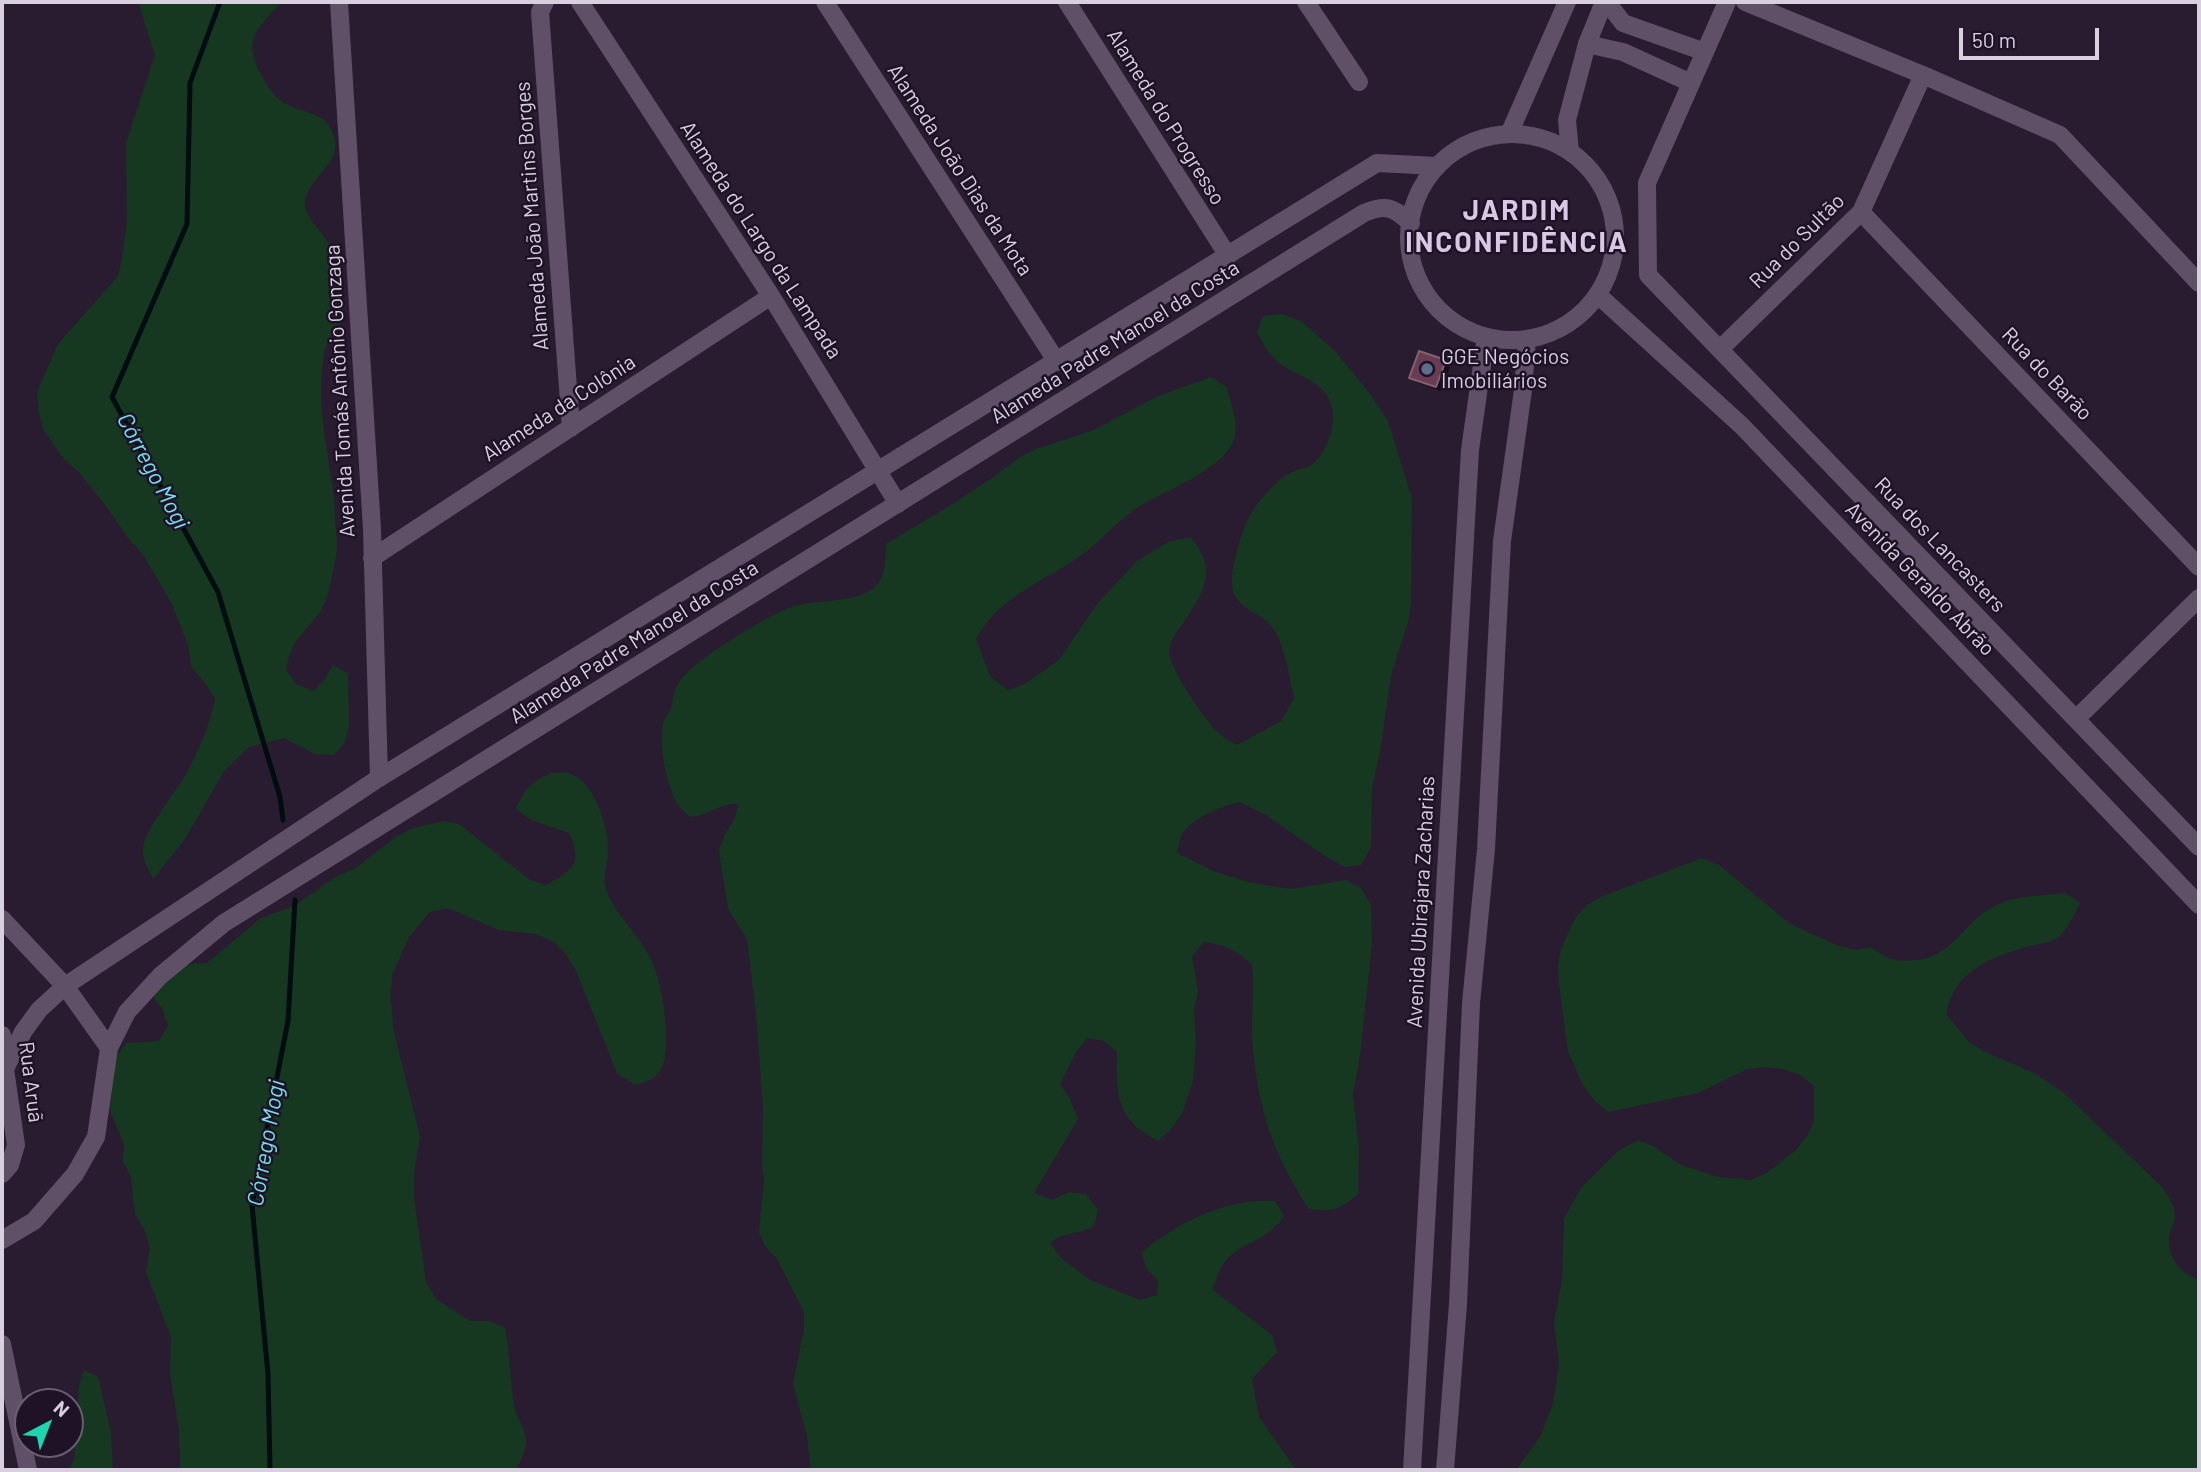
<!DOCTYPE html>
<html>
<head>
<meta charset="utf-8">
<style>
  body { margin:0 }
  #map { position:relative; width:2201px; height:1472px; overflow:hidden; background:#291c31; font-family:Barlow,sans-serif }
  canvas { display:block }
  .frame { position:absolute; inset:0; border:4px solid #d8d0de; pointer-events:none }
  .north { position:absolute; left:14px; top:1388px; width:70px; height:70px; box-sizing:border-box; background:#1f1227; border:2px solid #695e70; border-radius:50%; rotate:42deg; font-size:19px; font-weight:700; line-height:28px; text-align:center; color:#d8d0de }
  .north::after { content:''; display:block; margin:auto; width:24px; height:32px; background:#1cd5b1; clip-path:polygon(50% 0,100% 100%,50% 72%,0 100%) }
  .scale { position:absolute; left:1959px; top:28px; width:140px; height:32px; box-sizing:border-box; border:4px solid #d8d0de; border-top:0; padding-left:9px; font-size:21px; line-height:24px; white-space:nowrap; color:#d8d0de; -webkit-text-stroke:5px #1f1227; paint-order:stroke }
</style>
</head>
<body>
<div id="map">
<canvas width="2201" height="1472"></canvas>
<div class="frame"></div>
<div class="north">N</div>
<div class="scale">50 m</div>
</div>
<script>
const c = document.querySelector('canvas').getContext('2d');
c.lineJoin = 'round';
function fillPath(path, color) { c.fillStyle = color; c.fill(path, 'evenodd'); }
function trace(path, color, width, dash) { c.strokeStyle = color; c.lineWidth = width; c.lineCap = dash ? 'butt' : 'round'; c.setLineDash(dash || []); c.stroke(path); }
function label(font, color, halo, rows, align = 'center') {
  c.font = font + ' Barlow,sans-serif'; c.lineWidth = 5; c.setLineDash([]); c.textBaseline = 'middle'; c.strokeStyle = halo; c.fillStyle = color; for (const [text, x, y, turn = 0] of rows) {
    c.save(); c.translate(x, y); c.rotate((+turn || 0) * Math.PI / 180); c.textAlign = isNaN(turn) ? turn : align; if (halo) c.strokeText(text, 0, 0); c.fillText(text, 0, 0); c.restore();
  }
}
fillPath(new Path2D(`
  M 138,2 L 282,2 C 256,30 241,40 263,78 C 270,90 276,100 288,105 C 309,115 329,112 335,141 C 340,163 308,179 305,201 C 304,217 323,233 331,246 C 339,262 346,295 344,313 C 343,325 334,331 329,340 C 322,351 322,374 321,387 C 320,431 334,475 335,519 C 336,531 338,544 336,556 C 333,572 329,599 320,612 C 303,636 292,637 286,670 L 296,684 L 313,691 L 325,679 L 333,665 L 348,674 L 349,726 L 345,742 L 334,755 L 315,754 L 284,738 L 249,747 L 224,771 L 185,839 L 153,879 C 148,869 143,861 143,849 C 144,830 176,792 186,774 C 199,750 210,725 215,698 L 205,683 L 191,667 L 189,648 L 172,604 L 142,553 L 128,538 L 106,506 L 79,472 L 64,459 L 44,431 L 39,413 L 37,392 L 58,344 L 118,276 L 122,259 L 127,221 L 126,143 L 155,55 Z
  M 1282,314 L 1301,321 L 1335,351 L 1370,394 L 1388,421 L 1412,499 L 1411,604 L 1408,622 L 1391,675 L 1380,752 L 1372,788 L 1371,847 L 1361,865 L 1345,867 L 1325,856 L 1266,815 L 1240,802 C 1220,807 1192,817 1181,836 C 1179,841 1178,848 1177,853 L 1213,871 L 1252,883 L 1291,889 L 1346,880 L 1361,888 L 1371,905 L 1372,943 L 1360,1056 L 1353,1094 L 1359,1149 L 1358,1194 C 1340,1210 1333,1212 1309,1209 C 1271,1152 1257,1104 1252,1036 C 1251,1012 1255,989 1252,965 C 1237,950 1226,945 1204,942 L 1192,956 L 1198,991 L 1194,1009 L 1196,1044 L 1193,1081 L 1182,1114 L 1171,1129 L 1158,1141 C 1116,1120 1116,1094 1117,1052 L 1104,1041 L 1087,1038 L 1076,1052 L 1060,1084 L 1070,1099 L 1078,1119 L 1034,1193 L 1052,1200 L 1069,1192 L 1086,1194 L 1098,1210 L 1094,1226 C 1078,1235 1065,1231 1050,1243 L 1061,1258 L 1090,1280 L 1140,1300 L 1157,1295 L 1158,1280 L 1146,1268 L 1142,1252 C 1179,1222 1226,1198 1275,1201 L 1284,1216 C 1255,1255 1227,1235 1213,1290 L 1272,1335 L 1277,1352 L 1252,1379 L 1259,1417 L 1296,1470 L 811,1470 L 807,1436 L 793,1384 L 804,1329 L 804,1312 L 777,1259 L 765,1246 L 759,1232 L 764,1181 L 762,1164 L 763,1107 L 756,1013 L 747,939 L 728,909 L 719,850 L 725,834 L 734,820 L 739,804 C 718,803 712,814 691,817 C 687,814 682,810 679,806 C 667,789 658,744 663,724 C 665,717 671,711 672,704 C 674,692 675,686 684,676 C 701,657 762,619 786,609 C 812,598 852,605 874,588 C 887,577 885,559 886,544 L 946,508 L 991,479 L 1020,457 L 1036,449 L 1094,430 L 1156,397 L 1211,377 L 1226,387 C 1231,403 1241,427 1232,444 C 1218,471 1167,490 1140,506 C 1119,519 1103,539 1083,554 C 1044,582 1000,595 976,639 L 990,676 L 1007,690 L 1025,684 L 1059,660 L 1097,604 L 1137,561 L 1168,542 L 1190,537 C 1219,569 1204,592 1183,623 C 1177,632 1170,640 1169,651 C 1168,666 1206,723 1219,733 C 1224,738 1231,741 1237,745 L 1281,721 L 1294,698 C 1290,679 1284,642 1272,627 C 1256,607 1230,610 1232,577 C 1234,555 1245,518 1259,502 C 1269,490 1280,477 1295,471 C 1302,468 1309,468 1314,463 C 1329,449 1339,418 1329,399 C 1318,377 1290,375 1274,358 C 1267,351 1262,341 1257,332 L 1263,316 Z
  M 552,773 C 557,773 564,772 568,773 C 593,778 609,828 608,850 C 608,864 601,878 607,892 C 618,919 642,937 653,964 C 662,985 673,1049 661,1069 C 655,1079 646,1082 635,1085 L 617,1073 L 576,971 L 566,954 L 554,942 L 536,934 L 499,930 L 448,908 L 430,912 L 409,937 L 393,973 L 390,994 L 394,1032 L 420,1137 L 414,1173 L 414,1199 L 426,1282 L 436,1299 L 470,1321 L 490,1321 L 505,1328 C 511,1355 509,1383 515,1409 C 518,1421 525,1427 526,1440 C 526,1450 521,1461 515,1470 L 180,1470 L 179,1431 L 170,1373 L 171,1337 L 146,1272 L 150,1248 L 145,1231 L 135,1214 L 131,1177 L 123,1162 L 124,1144 L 110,1111 L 115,1058 L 126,1043 L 159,1041 L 168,1026 L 163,1010 L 153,996 L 174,970 L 191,964 L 207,963 L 261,918 L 294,906 L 337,876 L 354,869 L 396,837 L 410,829 L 443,821 L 459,824 L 530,880 L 546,885 C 573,871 583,863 569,833 L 531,820 L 516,809 C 525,788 531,782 552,773 Z
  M 1702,858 L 1719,865 L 1790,924 L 1839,946 L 1855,950 L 1871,947 C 1889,960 1894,962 1917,960 C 1956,955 1964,920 1996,905 C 2018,895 2043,896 2066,893 L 2080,903 C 2074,914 2067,932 2056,939 C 2048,943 2038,944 2029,946 C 1990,958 1955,969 1946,1014 L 1968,1041 L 1983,1051 L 2034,1073 L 2064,1093 L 2162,1187 C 2168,1196 2175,1205 2175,1217 C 2175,1222 2171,1228 2170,1233 C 2165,1254 2179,1273 2199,1280 L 2199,1470 L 1516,1470 L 1540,1437 L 1553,1404 L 1559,1364 L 1554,1322 L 1562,1281 L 1564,1219 L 1581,1188 L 1618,1151 L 1638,1140 L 1653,1146 L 1681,1165 L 1718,1177 L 1752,1180 L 1768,1172 L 1796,1150 L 1807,1136 L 1814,1121 L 1814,1086 L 1800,1075 L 1783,1069 L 1765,1067 L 1747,1069 L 1698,1093 L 1608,1112 L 1594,1100 L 1583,1085 L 1568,1052 L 1559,984 L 1558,966 L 1561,949 L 1575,918 L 1587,905 L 1603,896 Z
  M 84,1370 L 98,1377 L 111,1433 L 113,1470 L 68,1470 L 74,1460 L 79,1386 Z`), '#163820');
fillPath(new Path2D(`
  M 1445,362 L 1450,367 L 1441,391 L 1416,382 L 1411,377 Z`), '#0007');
trace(new Path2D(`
  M 220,2 L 190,83 L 187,224 L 112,397 L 218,592 L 280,797 L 283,820
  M 270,1470 L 268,1374 L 252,1205 L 288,1021 L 295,900`), '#000d10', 5);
const building = new Path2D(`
  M 1419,351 L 1446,360 L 1436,387 L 1409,378 Z`);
fillPath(building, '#6a3c53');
trace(building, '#806270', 2);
trace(new Path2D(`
  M 339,2 L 372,529 L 379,778
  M 545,2 L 540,12 L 571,428
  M 580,2 L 771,296 L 898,504
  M 825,2 L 1057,362
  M 1067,2 L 1228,256
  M 1306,2 L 1359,82
  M 1607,2 L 1623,23 L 1705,52
  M 1727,2 L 1647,183 L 1648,275 L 2199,847
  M 1745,2 L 1923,75 L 2060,135 L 2199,283
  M 1587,44 L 1623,52 L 1691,83
  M 1861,212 L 2199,567
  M 1720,349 L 1861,212 L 1923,75
  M 372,558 L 771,296
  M 2076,719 L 2199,598
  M 2,919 L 65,986
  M 2,1035 L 6,1057 L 5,1069
  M 2,1344 L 28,1470`), '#5f5068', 18);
trace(new Path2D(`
  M 1509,134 L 1567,2
  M1409 237a103 103 0 1 1 206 0a103 103 0 1 1-206 0Z
  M 1570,152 L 1567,120 L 1587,44 L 1604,2
  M 1598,295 L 1742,426 L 2199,905
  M 65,986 L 109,1048
  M 2,1174 L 10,1165 L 16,1145 L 5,1069 L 23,1032 L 39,1010 L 65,986 L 379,778 L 1377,163 L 1437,166
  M 2,1240 L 34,1221 L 75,1174 L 96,1137 L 109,1048 L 127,1012 L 160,976 L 224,923 L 1364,213 C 1386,204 1393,207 1411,223
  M 1412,1470 L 1470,450 L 1486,337
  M 1445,1470 L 1458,1304 L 1471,1003 L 1486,849 L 1502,541 L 1523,390 L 1527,339`), '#5f5068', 18);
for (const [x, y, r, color] of [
  [1427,369,7,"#5c6f8a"]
]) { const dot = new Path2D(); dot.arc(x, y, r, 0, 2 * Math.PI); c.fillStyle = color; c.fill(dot); trace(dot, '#1f1227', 2.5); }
label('21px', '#d8d0de', '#1f1227', [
  ["Alameda do Progresso",1166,117,58],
  ["Alameda João Dias da Mota",960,170,57],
  ["Alameda João Martins Borges",532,216,-94],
  ["Alameda do Largo da Lampada",761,240,57],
  ["Rua do Sultão",1797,241,-45],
  ["Alameda Padre Manoel da Costa",1115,342,-32],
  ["Rua do Barão",2047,374,46],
  ["Avenida Tomás Antônio Gonzaga",340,391,-93],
  ["Alameda da Colônia",559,408,-33],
  ["Rua dos Lancasters",1940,545,46],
  ["Avenida Geraldo Abrão",1920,579,46],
  ["Alameda Padre Manoel da Costa",634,642,-32],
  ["Avenida Ubirajara Zacharias",1421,902,-87],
  ["Rua Aruã",31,1082,83]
]);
label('21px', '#d8d0de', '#1f1227', [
  ["GGE Negócios",1441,357],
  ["Imobiliários",1441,381]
], 'left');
label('italic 23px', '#72e0eb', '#1f1227', [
  ["Córrego Mogi",153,471,62],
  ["Córrego Mogi",266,1143,-80]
]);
c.letterSpacing = '2px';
label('bold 28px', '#d9c8e4', '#1f1227', [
  ["JARDIM",1517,211],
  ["INCONFIDÊNCIA",1517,243]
]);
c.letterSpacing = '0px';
</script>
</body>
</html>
